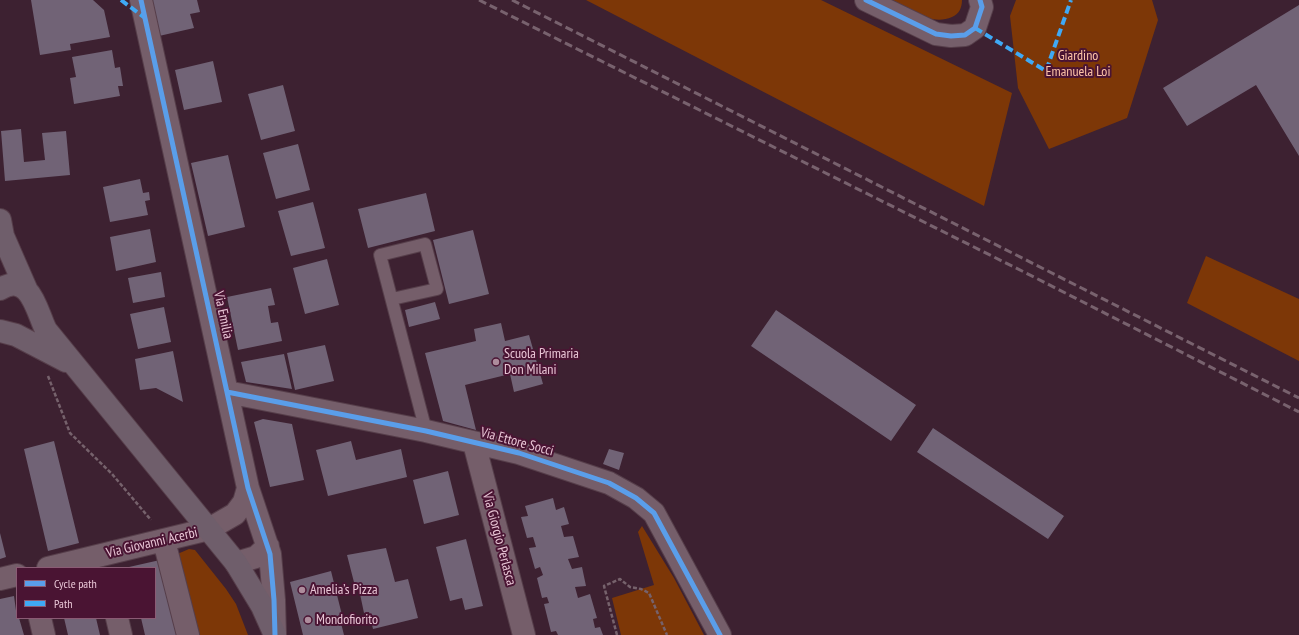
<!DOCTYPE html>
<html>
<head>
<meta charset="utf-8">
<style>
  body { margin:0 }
  #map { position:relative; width:1299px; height:635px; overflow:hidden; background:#3d2131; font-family:"PT Sans Narrow",sans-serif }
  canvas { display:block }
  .legend { position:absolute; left:16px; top:567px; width:140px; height:52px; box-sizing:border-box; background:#4a1433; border:1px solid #8a5b74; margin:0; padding:5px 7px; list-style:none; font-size:12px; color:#e9c6d6 }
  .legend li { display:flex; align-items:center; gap:8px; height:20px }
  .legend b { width:20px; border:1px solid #8a5b74 }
</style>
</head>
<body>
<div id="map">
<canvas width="1299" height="635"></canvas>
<ul class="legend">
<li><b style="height:5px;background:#5a9eea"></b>Cycle path</li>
<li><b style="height:5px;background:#3fa9f5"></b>Path</li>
</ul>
</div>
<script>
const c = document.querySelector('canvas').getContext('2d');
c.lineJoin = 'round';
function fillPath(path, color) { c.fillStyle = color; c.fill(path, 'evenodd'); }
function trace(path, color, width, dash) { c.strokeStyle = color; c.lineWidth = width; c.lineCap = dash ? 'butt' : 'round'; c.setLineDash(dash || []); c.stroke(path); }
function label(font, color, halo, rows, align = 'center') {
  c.font = font + ' "PT Sans Narrow",sans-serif'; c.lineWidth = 4; c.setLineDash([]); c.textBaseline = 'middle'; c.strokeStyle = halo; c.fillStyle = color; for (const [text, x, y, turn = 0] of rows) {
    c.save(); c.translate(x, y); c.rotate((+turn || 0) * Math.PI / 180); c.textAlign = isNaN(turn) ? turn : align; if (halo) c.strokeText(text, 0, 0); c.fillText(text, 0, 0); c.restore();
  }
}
fillPath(new Path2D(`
  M 586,0 L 821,0 L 1012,93 L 984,206 Z
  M 892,0 L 962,0 C 962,8 959,14 952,17 C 931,26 910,10 892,0 Z
  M 1016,0 L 1152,0 L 1158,20 L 1127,118 L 1049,149 L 1018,88 L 1010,16 Z
  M 1206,256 L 1299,299 L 1299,361 L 1187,303 Z
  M 642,526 L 674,578 L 704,635 L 621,635 L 612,598 L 654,585 L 638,532 Z
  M 189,549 L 195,550 L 226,589 L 236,604 L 248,635 L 198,635 L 175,555 Z`), '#7d3707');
fillPath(new Path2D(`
  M 31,0 L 93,0 L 104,10 L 110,37 L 70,44 L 71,50 L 40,55 Z
  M 151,0 L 197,0 L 200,12 L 190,14 L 194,28 L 159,36 Z
  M 1299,5 L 1299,156 L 1256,85 L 1187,126 L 1163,88 Z
  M 112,50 L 115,68 L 120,67 L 123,86 L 118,86 L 120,96 L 74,104 L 70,78 L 76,77 L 72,57 Z
  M 213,61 L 222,102 L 184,110 L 175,70 Z
  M 283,85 L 295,131 L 261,140 L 248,94 Z
  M 21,129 L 24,162 L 45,160 L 42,133 L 66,131 L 70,175 L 5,181 L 1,131 Z
  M 298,144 L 310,190 L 276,199 L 263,153 Z
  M 228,155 L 245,227 L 208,236 L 191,163 Z
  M 140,179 L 143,193 L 149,192 L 150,200 L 145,201 L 148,215 L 110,222 L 103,187 Z
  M 426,193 L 435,231 L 368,248 L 358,209 Z
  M 313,202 L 325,248 L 291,256 L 278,211 Z
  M 150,229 L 156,262 L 116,271 L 110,237 Z
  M 473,230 L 489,294 L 449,304 L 433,240 Z
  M 327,259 L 339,305 L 305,314 L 293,268 Z
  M 161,272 L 165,297 L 133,303 L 128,278 Z
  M 271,288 L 275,305 L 268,306 L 271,323 L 278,322 L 282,341 L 238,350 L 227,297 Z
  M 435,302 L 440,319 L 409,327 L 405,310 Z
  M 164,307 L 171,342 L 138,349 L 130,314 Z
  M 776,310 L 916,405 L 891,441 L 751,346 Z
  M 501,323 L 505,341 L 529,335 L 543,384 L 514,392 L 510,374 L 465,385 L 476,430 L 443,421 L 425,353 L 476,341 L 474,329 Z
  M 325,345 L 334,381 L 295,390 L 287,353 Z
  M 173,351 L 183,402 L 156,388 L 140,390 L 135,359 Z
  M 284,354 L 292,389 L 246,382 L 241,362 Z
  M 263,419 L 292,424 L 304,480 L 270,487 L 254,422 Z
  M 933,428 L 1064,516 L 1048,539 L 917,452 Z
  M 54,441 L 79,543 L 48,551 L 24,449 Z
  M 351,441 L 356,460 L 401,449 L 407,477 L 328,496 L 316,450 Z
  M 609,449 L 624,453 L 619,470 L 603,464 Z
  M 448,471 L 459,515 L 424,524 L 413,480 Z
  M 553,498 L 556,510 L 564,507 L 569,524 L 561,526 L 564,537 L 573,536 L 579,557 L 568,559 L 572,569 L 582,567 L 586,586 L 575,587 L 578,598 L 590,594 L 597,618 L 593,619 L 595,628 L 600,627 L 603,635 L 558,635 L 556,631 L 551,632 L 544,604 L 549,603 L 547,597 L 542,598 L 537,578 L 543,575 L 540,567 L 535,569 L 529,548 L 536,547 L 533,537 L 527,538 L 521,517 L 528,516 L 525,506 Z
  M 0,533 L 6,557 L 0,559 Z
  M 466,539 L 483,606 L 465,610 L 462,598 L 450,601 L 436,547 Z
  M 386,548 L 395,582 L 408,579 L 418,618 L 373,629 L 369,612 L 364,613 L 360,594 L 366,592 L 365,587 L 356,590 L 347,555 Z
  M 160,560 L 178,635 L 145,635 L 141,618 L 155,618 L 155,568 L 129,567 Z
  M 331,571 L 344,623 L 341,623 L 344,635 L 303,635 L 290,582 Z
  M 14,596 L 17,618 L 19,618 L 24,635 L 0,635 L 0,599 Z
  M 64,618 L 96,618 L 100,635 L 68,635 Z`), '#716376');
const lane = new Path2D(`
  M 392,299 L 437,289 L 425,244 L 380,255 L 426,431`);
const street = new Path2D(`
  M 141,0 L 248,488 L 270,554 L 274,600 L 275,635
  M 866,0 L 936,34 L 951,36 L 965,35 L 975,28 L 982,7 L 980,0
  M 227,392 L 426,431 L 519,453 L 609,483 L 636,498 L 654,513 L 720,635
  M 474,443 L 524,635
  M 164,541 L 188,635
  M 236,563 L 256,557 L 268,546
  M 48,568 L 209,529 L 235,514 L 244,502 L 248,488
  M 0,579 L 17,575
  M 40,618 L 44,635
  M 117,618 L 121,635`);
const secondary = new Path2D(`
  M 0,220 L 3,236 L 27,291
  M 0,289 C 31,271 37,313 46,330 L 236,563 L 262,606 L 275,635
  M 0,331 L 16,335 L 66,361`);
trace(lane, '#563e4a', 14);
trace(street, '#563e4a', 24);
trace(secondary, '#563e4a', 24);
trace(new Path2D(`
  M 48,376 L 70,433 L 112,474 L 151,520
  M 617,635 L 604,586 L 620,579 L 630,587 L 641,589 L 649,593 L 667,635`), '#76626c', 2.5, [4, 2]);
trace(lane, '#755e6a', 12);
trace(street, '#755e6a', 22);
trace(secondary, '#6f5e6b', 22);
trace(new Path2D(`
  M 479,0 L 1026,273 L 1299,412
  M 512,0 L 1299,398`), '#78626e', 3, [8, 4]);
trace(new Path2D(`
  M 121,0 L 145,18
  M 975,28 L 1046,71 L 1071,0`), '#3fa9f5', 4, [8, 4]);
trace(new Path2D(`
  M 141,0 L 248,488 L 270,554 L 274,600 L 275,635
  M 866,0 L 936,34 L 951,36 L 965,35 L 975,28 L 982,7 L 980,0
  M 227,392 L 426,431 L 519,453 L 609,483 L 636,498 L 654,513 L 720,635`), '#5a9eea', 5);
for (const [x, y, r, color] of [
  [496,362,4,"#ad8c9c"],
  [302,590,4,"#ad8c9c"],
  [308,620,4,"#ad8c9c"]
]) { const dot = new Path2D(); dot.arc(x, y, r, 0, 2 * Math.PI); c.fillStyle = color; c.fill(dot); trace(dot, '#4a1433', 1.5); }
label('14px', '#fec5a8', '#4a1433', [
  ["Giardino",1078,56],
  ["Emanuela Loi",1078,72]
]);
label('14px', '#e9c6d6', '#4a1433', [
  ["Via Emilia",223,315,78],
  ["Via Ettore Socci",517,442,15],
  ["Via Giorgio Perlasca",499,539,75],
  ["Via Giovanni Acerbi",152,543,-13]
]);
label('14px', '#e9c6d6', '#4a1433', [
  ["Scuola Primaria",504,354],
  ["Don Milani",504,370],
  ["Amelia’s Pizza",310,590],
  ["Mondofiorito",316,620]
], 'left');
</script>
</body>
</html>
